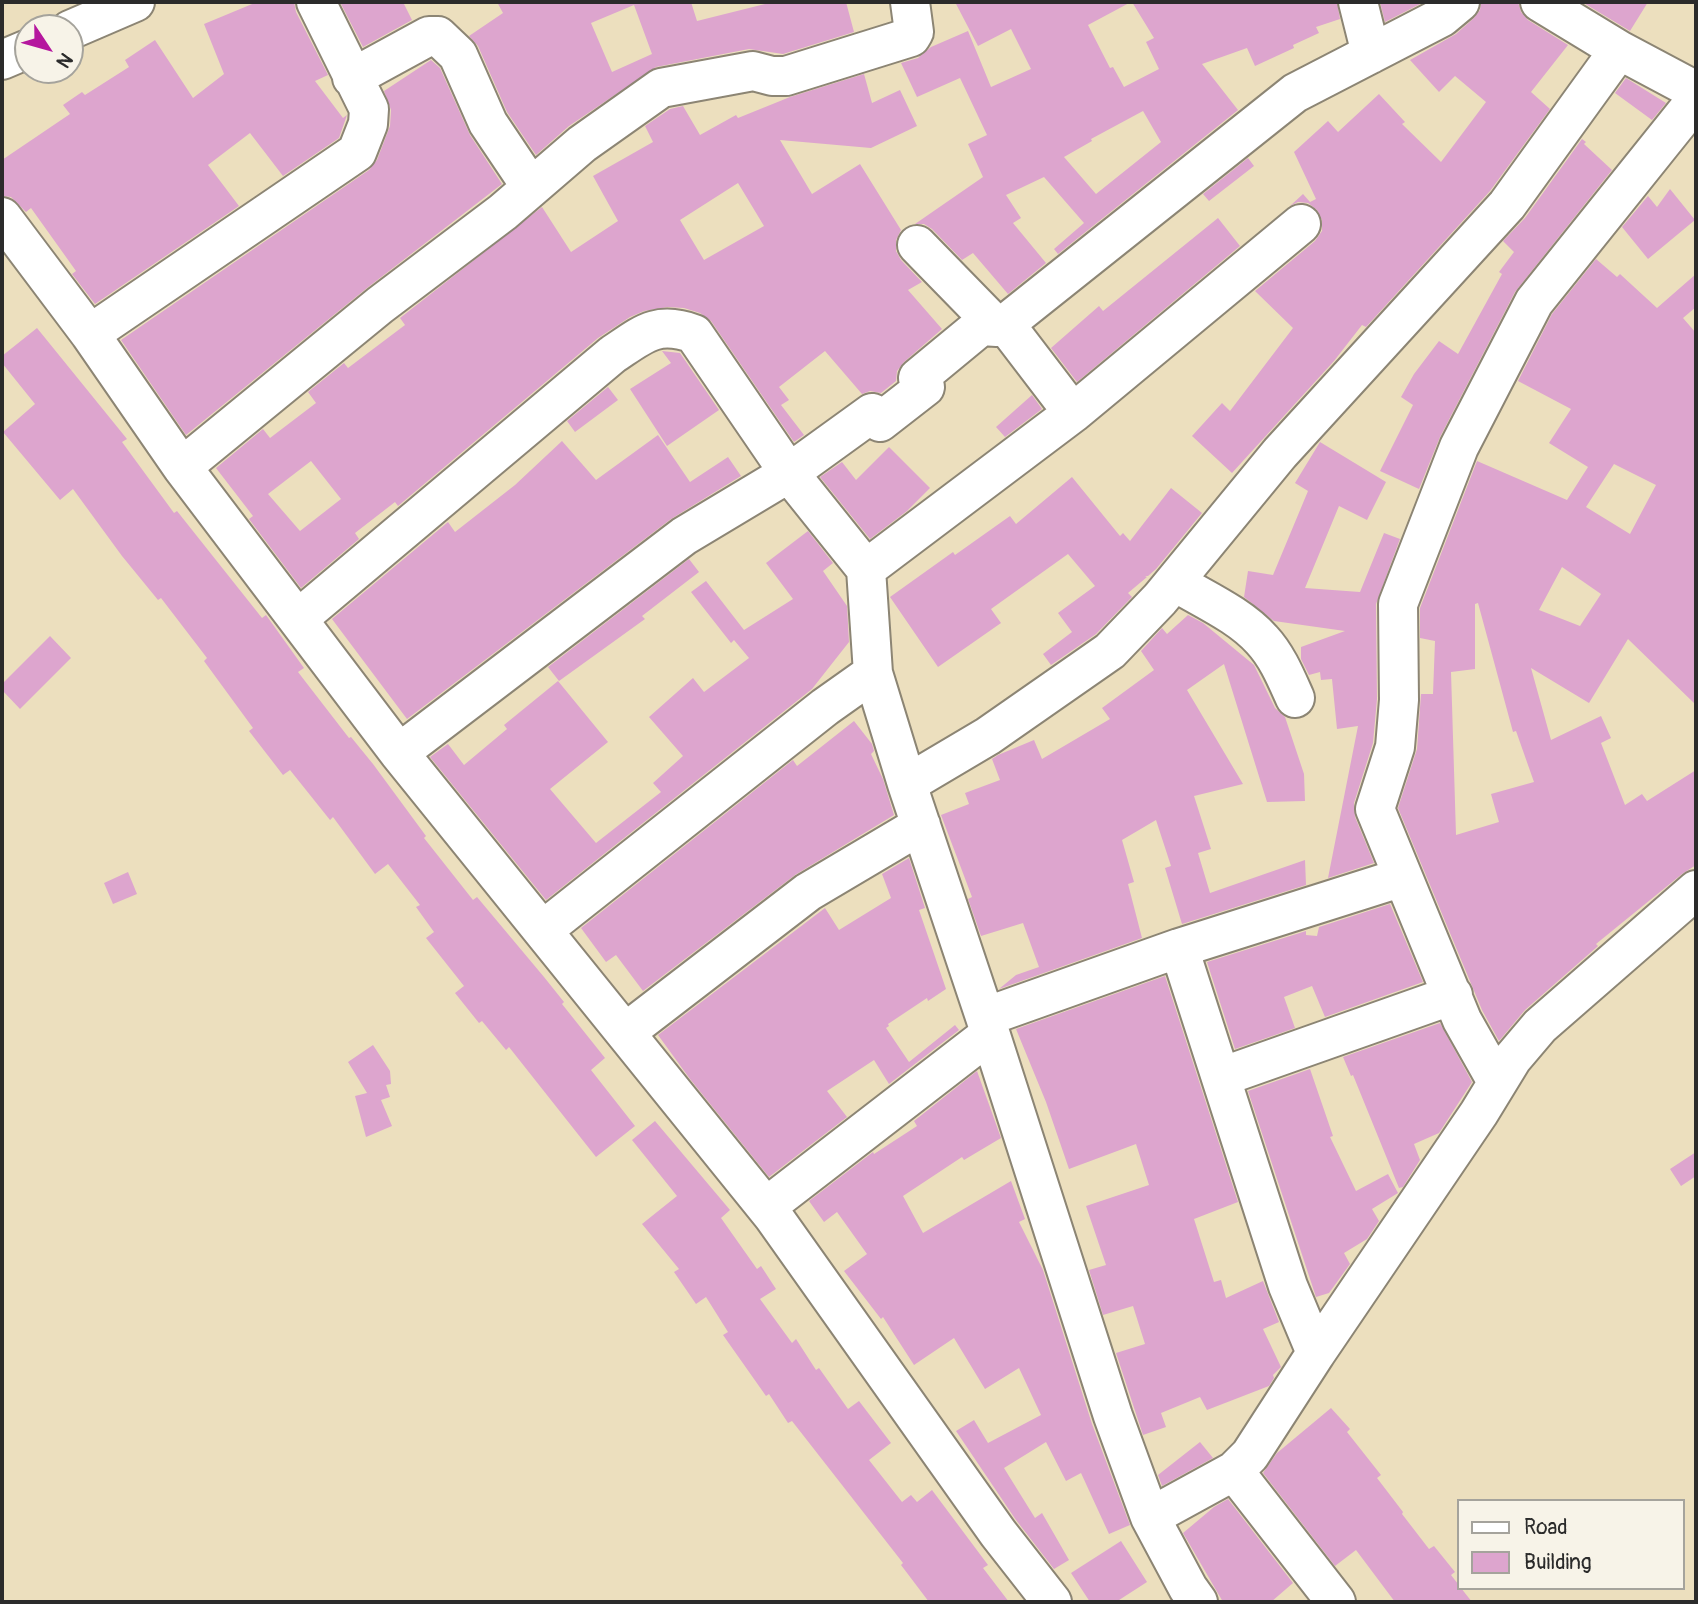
<!DOCTYPE html>
<html>
<head>
<meta charset="utf-8">
<style>
  body { margin:0 }
  #map { position:relative; width:1698px; height:1604px; overflow:hidden; background:#ecdfbe; font-family:Pangolin,sans-serif }
  canvas { display:block }
  .frame { position:absolute; inset:0; border:4px solid #2b2b2b; pointer-events:none }
  .legend { position:absolute; left:1457px; top:1499px; width:228px; height:91px; box-sizing:border-box; background:#f7f3e8; border:2px solid #a5a39c; margin:0; padding:9px 12px; list-style:none; font-size:21px; color:#2b2b2b }
  .legend li { display:flex; align-items:center; gap:14px; height:35px }
  .legend b { width:35px; border:2px solid #a5a39c }
  .north { position:absolute; left:14px; top:14px; width:70px; height:70px; box-sizing:border-box; background:#f7f3e8; border:2px solid #a5a39c; border-radius:50%; rotate:126deg; font-size:19px; font-weight:700; line-height:28px; text-align:center; color:#2b2b2b }
  .north::after { content:''; display:block; margin:auto; width:24px; height:32px; background:#b5179e; clip-path:polygon(50% 0,100% 100%,50% 72%,0 100%) }
</style>
</head>
<body>
<div id="map">
<canvas width="1698" height="1604"></canvas>
<div class="frame"></div>
<ul class="legend">
<li><b style="height:9px;background:#fff"></b>Road</li>
<li><b style="height:19px;background:#dda5ce"></b>Building</li>
</ul>
<div class="north">N</div>
</div>
<script>
const c = document.querySelector('canvas').getContext('2d');
c.lineJoin = 'round';
function fillPath(path, color) { c.fillStyle = color; c.fill(path, 'evenodd'); }
function trace(path, color, width, dash) { c.strokeStyle = color; c.lineWidth = width; c.lineCap = dash ? 'butt' : 'round'; c.setLineDash(dash || []); c.stroke(path); }
fillPath(new Path2D(`
  M 257,2 L 294,2 L 296,12 L 328,75 L 315,81 L 343,118 L 347,115 L 339,138 L 283,176 L 250,133 L 208,165 L 239,206 L 95,304 L 72,274 L 76,271 L 31,208 L 26,212 L 11,197 L 2,196 L 2,160 L 70,114 L 63,105 L 82,92 L 85,95 L 129,67 L 125,60 L 155,40 L 193,98 L 224,74 L 204,24 Z
  M 340,2 L 403,2 L 412,20 L 363,47 Z
  M 497,2 L 691,2 L 697,21 L 765,4 L 765,2 L 846,2 L 854,32 L 783,54 L 749,49 L 656,67 L 569,126 L 536,155 L 507,112 L 478,46 L 469,36 L 503,13 ZM 634,5 L 652,54 L 612,72 L 591,23 Z
  M 955,2 L 1131,2 L 1088,25 L 1110,68 L 1113,67 L 1124,87 L 1159,69 L 1146,42 L 1154,38 L 1132,2 L 1337,2 L 1340,19 L 1316,27 L 1319,33 L 1293,45 L 1294,48 L 1255,66 L 1247,48 L 1202,64 L 1238,110 L 1058,254 L 1054,249 L 1084,223 L 1044,177 L 1006,195 L 1021,218 L 1013,223 L 1046,263 L 1008,294 L 973,253 L 962,260 L 932,229 L 924,224 L 915,224 L 983,177 L 968,144 L 987,135 L 960,78 L 917,97 L 901,63 L 918,58 L 931,47 L 968,31 L 991,87 L 1031,69 L 1011,29 L 978,46 ZM 1143,111 L 1161,142 L 1096,194 L 1064,157 L 1092,141 L 1091,139 Z
  M 1380,2 L 1424,2 L 1385,22 Z
  M 1481,2 L 1518,2 L 1521,12 L 1528,20 L 1568,45 L 1531,92 L 1550,109 L 1490,191 L 1366,327 L 1362,325 L 1334,361 L 1232,473 L 1192,436 L 1222,403 L 1230,411 L 1293,328 L 1255,291 L 1315,241 L 1322,231 L 1322,220 L 1317,210 L 1308,203 L 1298,202 L 1290,206 L 1303,194 L 1310,202 L 1316,199 L 1294,152 L 1328,121 L 1338,132 L 1379,94 L 1405,122 L 1402,124 L 1441,162 L 1486,102 L 1455,76 L 1439,92 L 1410,60 L 1456,34 L 1474,18 L 1480,10 Z
  M 1582,2 L 1648,2 L 1630,31 Z
  M 431,60 L 440,68 L 470,135 L 502,184 L 367,288 L 186,435 L 121,340 L 369,170 L 377,160 L 390,126 L 391,110 L 384,91 Z
  M 864,74 L 872,103 L 900,90 L 917,126 L 871,148 L 780,140 L 812,194 L 860,164 L 901,230 L 896,240 L 896,251 L 901,260 L 922,282 L 908,290 L 942,329 L 904,362 L 897,371 L 896,381 L 881,393 L 870,391 L 862,394 L 825,351 L 779,387 L 789,400 L 781,405 L 804,435 L 794,442 L 711,321 L 700,313 L 684,308 L 668,307 L 644,311 L 630,317 L 598,338 L 398,506 L 395,502 L 355,533 L 359,539 L 301,588 L 249,519 L 253,516 L 216,468 L 263,429 L 270,438 L 316,403 L 308,392 L 344,363 L 348,368 L 405,325 L 400,318 L 542,207 L 571,252 L 618,221 L 593,176 L 653,142 L 645,126 L 670,109 L 683,106 L 700,135 L 736,115 L 738,118 L 790,97 ZM 738,183 L 764,226 L 704,260 L 680,220 ZM 311,461 L 341,499 L 300,531 L 268,494 Z
  M 1626,78 L 1666,103 L 1652,120 L 1615,93 Z
  M 1582,139 L 1586,142 L 1584,144 L 1612,170 L 1515,292 L 1440,437 L 1419,489 L 1380,471 L 1413,405 L 1401,397 L 1414,374 L 1439,341 L 1458,354 L 1502,274 L 1499,272 L 1514,252 L 1503,241 L 1525,218 Z
  M 1248,158 L 1254,166 L 1209,201 L 1203,194 Z
  M 1670,189 L 1695,220 L 1648,259 L 1622,227 L 1648,196 L 1657,207 Z
  M 1218,218 L 1240,246 L 1077,382 L 1051,348 L 1099,306 L 1103,311 Z
  M 1596,259 L 1617,277 L 1620,274 L 1657,308 L 1696,274 L 1696,307 L 1683,318 L 1696,333 L 1696,705 L 1628,639 L 1589,703 L 1531,668 L 1551,740 L 1601,716 L 1611,738 L 1601,743 L 1625,805 L 1642,794 L 1647,801 L 1696,770 L 1696,865 L 1682,874 L 1596,944 L 1598,946 L 1525,1010 L 1499,1041 L 1482,1010 L 1398,808 L 1417,749 L 1421,694 L 1433,694 L 1435,641 L 1420,638 L 1420,608 L 1477,461 L 1567,500 L 1588,467 L 1549,443 L 1571,409 L 1518,381 L 1552,314 ZM 1614,464 L 1656,485 L 1630,534 L 1586,507 ZM 1562,567 L 1601,594 L 1580,626 L 1539,610 ZM 1478,603 L 1513,732 L 1516,731 L 1534,782 L 1491,794 L 1499,822 L 1456,835 L 1451,672 L 1475,669 L 1475,604 Z
  M 37,328 L 127,439 L 122,442 L 174,513 L 177,511 L 262,618 L 266,615 L 304,668 L 298,672 L 349,738 L 351,737 L 373,764 L 426,836 L 424,838 L 473,900 L 477,897 L 544,977 L 564,1002 L 562,1004 L 605,1058 L 591,1070 L 635,1126 L 596,1157 L 509,1047 L 506,1050 L 482,1021 L 479,1023 L 455,993 L 464,986 L 426,938 L 434,932 L 416,907 L 420,905 L 388,864 L 375,874 L 333,817 L 330,820 L 290,770 L 283,775 L 249,731 L 253,728 L 204,661 L 207,658 L 161,598 L 158,600 L 122,556 L 73,489 L 60,500 L 3,432 L 35,404 L 2,363 L 2,356 Z
  M 662,351 L 680,353 L 719,410 L 667,446 L 630,389 L 671,363 Z
  M 608,387 L 618,400 L 575,432 L 567,421 Z
  M 1032,395 L 1042,409 L 1005,437 L 996,427 Z
  M 658,435 L 690,482 L 728,457 L 741,476 L 671,519 L 407,719 L 332,619 L 448,522 L 455,532 L 515,485 L 562,441 L 596,480 Z
  M 1320,442 L 1386,482 L 1367,520 L 1339,506 L 1305,588 L 1360,592 L 1384,533 L 1400,539 L 1376,604 L 1377,699 L 1373,743 L 1354,803 L 1355,817 L 1374,863 L 1328,878 L 1358,726 L 1337,729 L 1332,679 L 1321,680 L 1320,672 L 1309,675 L 1301,659 L 1301,647 L 1345,631 L 1274,621 L 1244,597 L 1248,571 L 1273,575 L 1308,491 L 1295,483 Z
  M 889,447 L 930,488 L 907,511 L 870,539 L 820,477 L 842,462 L 856,480 Z
  M 1072,477 L 1120,536 L 1123,533 L 1130,541 L 1171,488 L 1202,513 L 1156,569 L 1148,576 L 1145,576 L 1147,577 L 1128,593 L 1132,597 L 1096,634 L 1051,665 L 1043,654 L 1072,632 L 1058,613 L 1095,586 L 1068,554 L 991,609 L 1001,623 L 938,667 L 890,597 L 953,552 L 955,555 L 1010,516 L 1016,524 Z
  M 808,531 L 833,563 L 823,571 L 847,606 L 849,642 L 812,689 L 546,900 L 430,757 L 448,744 L 464,765 L 507,729 L 504,725 L 558,681 L 608,742 L 550,789 L 596,843 L 661,792 L 653,783 L 683,756 L 649,717 L 693,678 L 704,692 L 749,658 L 734,640 L 731,643 L 691,592 L 706,581 L 744,630 L 793,599 L 766,563 Z
  M 689,559 L 699,572 L 642,616 L 645,619 L 559,681 L 548,667 Z
  M 1188,615 L 1203,623 L 1254,665 L 1275,708 L 1285,717 L 1304,774 L 1305,801 L 1267,802 L 1224,664 L 1187,690 L 1243,784 L 1194,796 L 1211,849 L 1198,853 L 1210,893 L 1305,860 L 1306,885 L 1182,924 L 1165,868 L 1171,866 L 1156,820 L 1122,840 L 1134,882 L 1128,884 L 1142,938 L 999,989 L 1016,975 L 1039,967 L 1023,923 L 981,936 L 968,899 L 972,897 L 941,815 L 969,804 L 965,793 L 1000,780 L 992,759 L 998,755 L 1034,740 L 1042,759 L 1110,719 L 1102,708 L 1154,670 L 1141,651 L 1162,628 L 1167,634 Z
  M 50,636 L 71,658 L 20,709 L 2,690 L 2,684 Z
  M 854,721 L 872,744 L 874,751 L 871,754 L 883,779 L 894,815 L 795,875 L 643,991 L 616,955 L 606,962 L 581,928 L 793,760 L 797,766 Z
  M 909,858 L 925,908 L 919,910 L 946,989 L 928,1001 L 927,998 L 888,1024 L 889,1026 L 886,1028 L 909,1062 L 955,1025 L 959,1030 L 889,1084 L 874,1060 L 827,1091 L 847,1117 L 769,1177 L 690,1079 L 658,1035 L 825,908 L 839,930 L 891,898 L 882,874 Z
  M 128,872 L 137,894 L 113,904 L 104,883 Z
  M 1390,904 L 1423,982 L 1325,1017 L 1312,986 L 1284,997 L 1295,1028 L 1235,1049 L 1207,962 L 1306,931 L 1306,935 L 1317,936 L 1319,927 Z
  M 1165,976 L 1238,1202 L 1194,1219 L 1214,1282 L 1221,1280 L 1226,1298 L 1263,1281 L 1279,1322 L 1263,1329 L 1281,1367 L 1273,1375 L 1274,1378 L 1269,1386 L 1207,1410 L 1200,1397 L 1161,1413 L 1166,1427 L 1143,1435 L 1116,1353 L 1145,1344 L 1133,1306 L 1103,1315 L 1089,1270 L 1106,1265 L 1086,1206 L 1149,1185 L 1136,1144 L 1069,1169 L 1046,1102 L 1016,1029 Z
  M 1440,1023 L 1472,1082 L 1439,1133 L 1414,1144 L 1420,1160 L 1403,1187 L 1399,1188 L 1353,1075 L 1351,1076 L 1343,1057 Z
  M 373,1045 L 390,1071 L 391,1084 L 386,1085 L 390,1097 L 381,1100 L 392,1126 L 366,1137 L 355,1096 L 367,1093 L 348,1062 Z
  M 1310,1069 L 1333,1136 L 1330,1137 L 1356,1191 L 1388,1174 L 1398,1193 L 1372,1209 L 1379,1221 L 1367,1239 L 1344,1253 L 1350,1264 L 1329,1293 L 1316,1297 L 1248,1091 Z
  M 977,1071 L 1001,1138 L 964,1160 L 962,1157 L 903,1196 L 923,1233 L 1011,1181 L 1025,1219 L 1019,1222 L 1043,1270 L 1092,1424 L 1130,1525 L 1109,1534 L 1081,1473 L 1066,1481 L 1046,1442 L 1004,1468 L 1035,1518 L 1042,1513 L 1069,1560 L 1054,1569 L 1016,1520 L 956,1431 L 974,1420 L 988,1443 L 1041,1415 L 1019,1368 L 985,1389 L 954,1338 L 914,1365 L 883,1317 L 881,1319 L 844,1271 L 867,1254 L 837,1212 L 824,1222 L 809,1201 L 873,1152 L 874,1154 L 917,1126 L 914,1121 Z
  M 655,1121 L 730,1210 L 721,1218 L 757,1269 L 761,1266 L 776,1289 L 760,1299 L 792,1343 L 796,1339 L 816,1370 L 819,1368 L 848,1409 L 859,1401 L 891,1443 L 869,1460 L 902,1502 L 911,1495 L 917,1502 L 932,1490 L 988,1565 L 983,1568 L 1009,1602 L 929,1602 L 901,1565 L 903,1563 L 792,1421 L 788,1423 L 769,1394 L 766,1396 L 723,1335 L 728,1332 L 706,1297 L 696,1304 L 674,1272 L 679,1269 L 642,1224 L 677,1196 L 632,1140 Z
  M 1696,1152 L 1696,1176 L 1681,1186 L 1670,1169 Z
  M 1331,1408 L 1350,1429 L 1347,1432 L 1381,1475 L 1377,1478 L 1403,1512 L 1402,1514 L 1429,1549 L 1434,1546 L 1455,1572 L 1451,1575 L 1458,1584 L 1458,1588 L 1461,1588 L 1472,1602 L 1395,1602 L 1356,1550 L 1335,1566 L 1263,1473 L 1277,1453 Z
  M 1200,1442 L 1213,1458 L 1162,1486 L 1158,1475 Z
  M 1228,1499 L 1293,1583 L 1271,1602 L 1223,1602 L 1183,1533 L 1214,1507 Z
  M 1121,1541 L 1147,1582 L 1116,1602 L 1090,1602 L 1071,1573 Z`), '#dda5ce');
const minor = new Path2D(`
  M 1358,2 L 1371,54
  M 1540,2 L 1619,50 L 1696,91
  M 352,78 L 429,36 L 438,36 L 458,55 L 488,123 L 531,187
  M 2,217 L 90,334 L 182,467 L 399,753 L 773,1216 L 998,1533 L 1052,1602
  M 917,245 L 997,327 L 1005,324 L 1073,413
  M 1005,324 L 1295,93 L 1442,17 L 1460,2
  M 90,334 L 357,152 L 368,124 L 369,109 L 316,2
  M 182,467 L 380,305 L 503,212 L 582,144 L 661,88 L 753,71 L 772,76 L 786,76 L 911,37 L 914,32 L 910,2
  M 866,569 L 1073,413 L 1301,224
  M 1175,582 C 1203,599 1240,615 1262,640 C 1277,656 1286,678 1295,698
  M 299,618 L 612,355 C 642,335 656,320 694,334 L 789,473 L 866,569 L 873,673 L 907,784 L 985,1017 L 1113,1416 L 1150,1517 L 1188,1588 L 1198,1602
  M 399,753 L 684,536 L 789,473 L 872,413 L 880,422 L 925,387 L 918,378 L 981,326 L 997,327
  M 907,784 L 988,736 L 1110,651 L 1160,599 L 1280,453 L 1507,205 L 1619,50
  M 543,930 L 825,707 L 873,673
  M 1179,948 L 1288,1286 L 1316,1353
  M 985,1017 L 1179,948 L 1403,877
  M 626,1032 L 808,892 L 921,825
  M 1221,1077 L 1453,995
  M 1497,1082 L 1462,1020 L 1375,809 L 1395,747 L 1399,700 L 1398,604 L 1459,447 L 1534,302 L 1696,100
  M 766,1207 L 990,1034
  M 1234,1471 L 1336,1602
  M 1150,1517 L 1234,1471 L 1250,1455 L 1316,1353 L 1479,1113 L 1512,1059 L 1540,1026 L 1696,890`);
const highway = new Path2D(`
  M 70,30 L 135,2
  M 2,60 L 28,49`);
trace(minor, '#8c8574', 42);
trace(highway, '#8c8574', 42);
trace(minor, '#fff', 38);
trace(highway, '#fff', 38);
</script>
</body>
</html>
